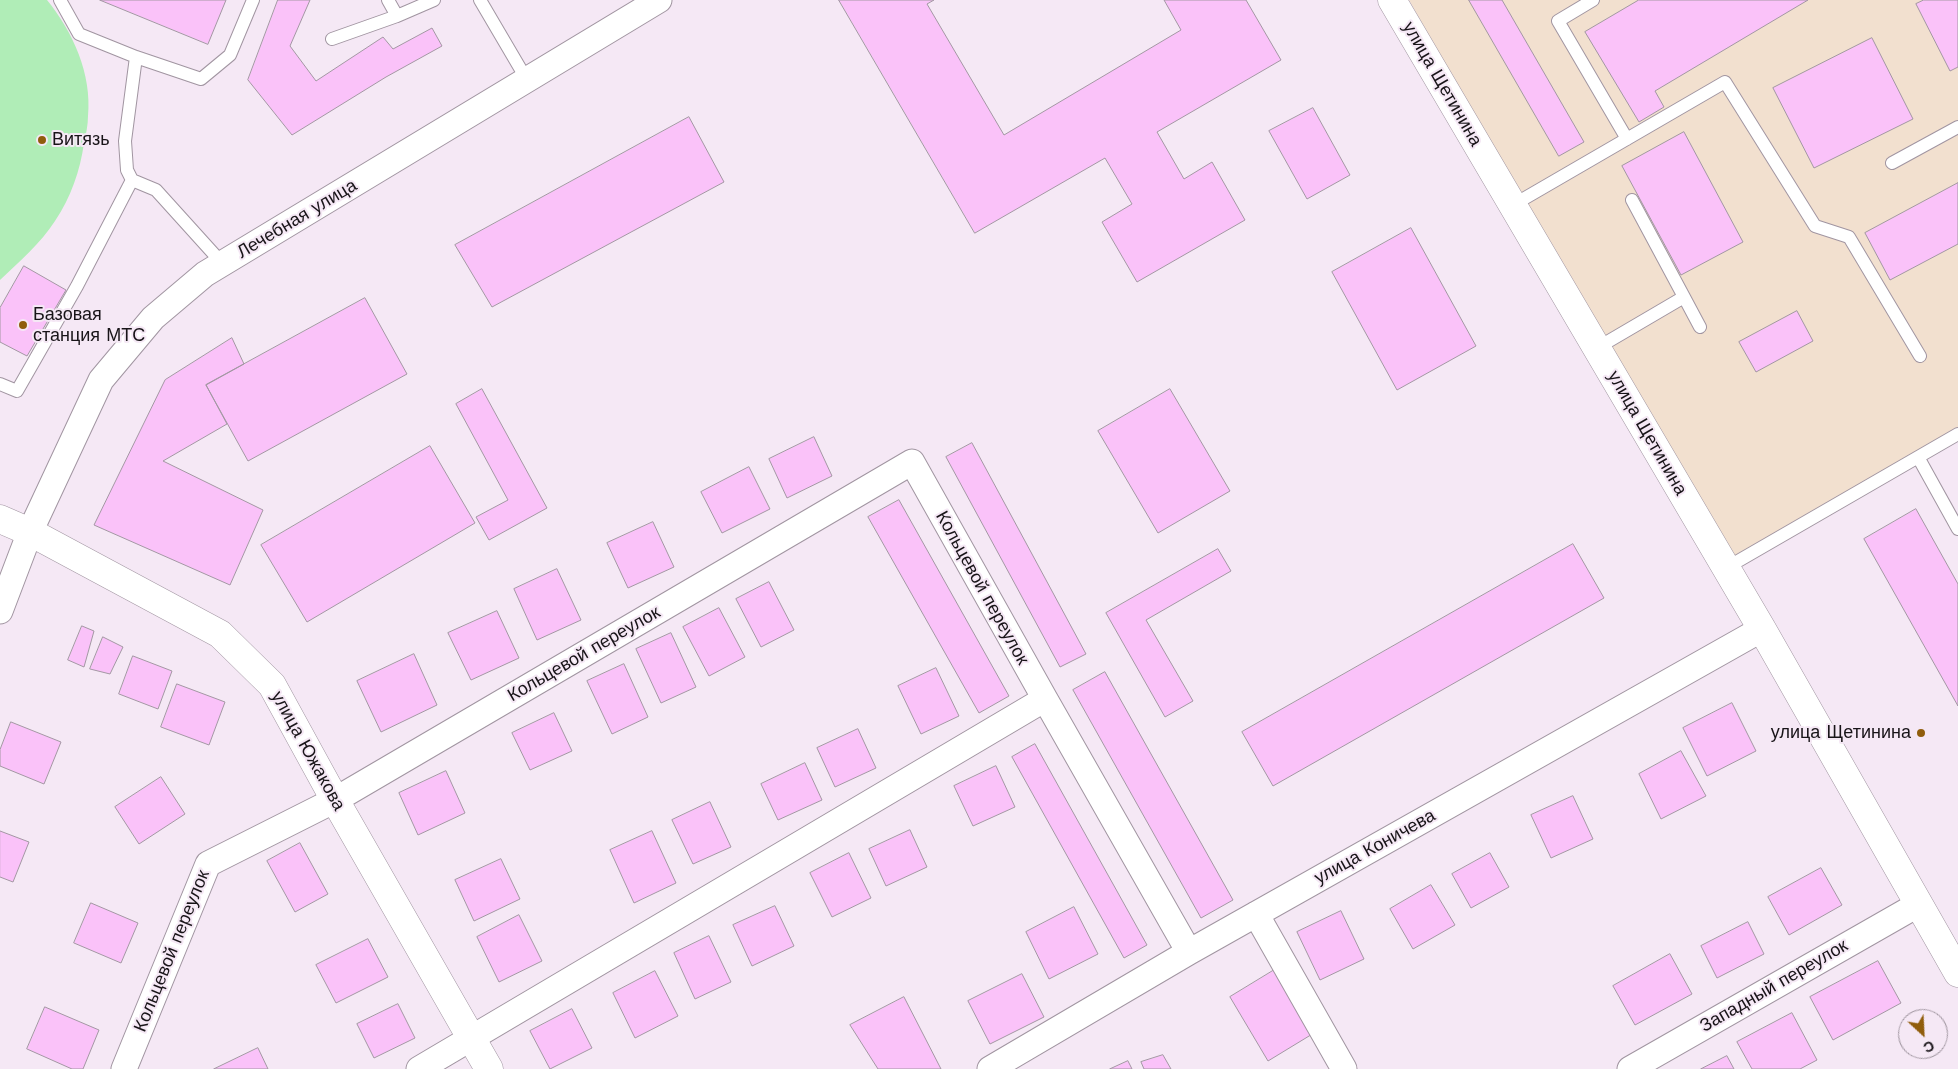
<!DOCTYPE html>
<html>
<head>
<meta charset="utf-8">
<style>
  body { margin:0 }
  #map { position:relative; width:1958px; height:1069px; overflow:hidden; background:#f5e8f5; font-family:"Work Sans",sans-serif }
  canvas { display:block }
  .north { position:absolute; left:1898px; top:1009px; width:50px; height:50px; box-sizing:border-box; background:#f5e8f5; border:1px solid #9d939d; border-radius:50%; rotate:155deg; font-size:14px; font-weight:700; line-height:20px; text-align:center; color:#181418 }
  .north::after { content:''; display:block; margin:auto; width:18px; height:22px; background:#905d0c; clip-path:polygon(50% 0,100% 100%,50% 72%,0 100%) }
</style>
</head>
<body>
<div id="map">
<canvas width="1958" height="1069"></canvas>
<div class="north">С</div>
</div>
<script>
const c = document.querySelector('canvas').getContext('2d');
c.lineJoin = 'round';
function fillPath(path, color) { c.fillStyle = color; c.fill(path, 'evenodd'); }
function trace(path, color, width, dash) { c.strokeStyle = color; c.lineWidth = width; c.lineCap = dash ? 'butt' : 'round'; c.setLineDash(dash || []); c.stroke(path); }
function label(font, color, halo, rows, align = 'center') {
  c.font = font + ' "Work Sans",sans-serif'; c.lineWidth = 4; c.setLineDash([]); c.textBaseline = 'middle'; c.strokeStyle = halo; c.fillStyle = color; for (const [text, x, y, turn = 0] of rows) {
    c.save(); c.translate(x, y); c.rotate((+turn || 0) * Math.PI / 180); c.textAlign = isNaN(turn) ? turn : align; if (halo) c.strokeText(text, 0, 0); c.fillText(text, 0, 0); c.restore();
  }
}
fillPath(new Path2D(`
  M 1409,0 L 1958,0 L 1958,435 L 1726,568 Z`), '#f2e0cf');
fillPath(new Path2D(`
  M 0,0 L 47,0 C 73,32 92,74 88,116 C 88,125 86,134 84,143 C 80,171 71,197 55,221 C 41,243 19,262 0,280 Z`), '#b0edb7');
const building = new Path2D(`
  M 100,0 L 226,0 L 208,44 Z
  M 278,0 L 310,0 L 290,46 L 316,81 L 383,37 L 393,49 L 432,28 L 442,46 L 386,77 L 292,135 L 248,80 Z
  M 839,0 L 934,0 L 927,4 L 1004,135 L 1181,30 L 1164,0 L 1246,0 L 1281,60 L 1157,132 L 1184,179 L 1212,162 L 1245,220 L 1137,282 L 1102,222 L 1132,204 L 1105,158 L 975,233 Z
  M 1469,0 L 1502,0 L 1584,142 L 1559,156 Z
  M 1639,0 L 1808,0 L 1655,91 L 1664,107 L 1639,122 L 1585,32 Z
  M 1924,0 L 1958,0 L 1958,67 L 1950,71 L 1916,4 Z
  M 1872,38 L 1913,119 L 1814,168 L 1773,88 Z
  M 1313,108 L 1350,175 L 1307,199 L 1269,131 Z
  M 689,117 L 724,182 L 492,307 L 455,245 Z
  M 1684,132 L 1743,242 L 1681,275 L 1622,166 Z
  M 1958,183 L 1958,244 L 1890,280 L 1865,233 Z
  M 1411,228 L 1476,346 L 1397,390 L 1332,272 Z
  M 24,266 L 66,290 L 27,356 L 0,342 L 0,308 Z
  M 365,298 L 407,374 L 248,461 L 206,385 Z
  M 1797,311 L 1813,341 L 1756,372 L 1739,342 Z
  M 232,338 L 244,364 L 206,385 L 227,424 L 163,461 L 263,510 L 230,585 L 94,525 L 165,380 Z
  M 482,389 L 547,508 L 489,540 L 476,517 L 508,500 L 456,404 Z
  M 1170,389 L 1230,491 L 1158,533 L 1098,431 Z
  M 814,437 L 832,476 L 787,498 L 769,459 Z
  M 972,443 L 1086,654 L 1060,667 L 946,457 Z
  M 430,446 L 475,523 L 307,622 L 261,545 Z
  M 749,467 L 770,509 L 722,533 L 701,492 Z
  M 899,500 L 1009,696 L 979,713 L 868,517 Z
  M 1916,509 L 1958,584 L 1958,706 L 1864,539 Z
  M 653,522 L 674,567 L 628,588 L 607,543 Z
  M 1573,544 L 1604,598 L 1273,786 L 1242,732 Z
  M 1218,549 L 1231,571 L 1146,620 L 1193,701 L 1165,717 L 1106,613 Z
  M 557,569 L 581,620 L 537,640 L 514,589 Z
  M 769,582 L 794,630 L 761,647 L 736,599 Z
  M 719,608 L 745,657 L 709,676 L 683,627 Z
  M 497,611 L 519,658 L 471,680 L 448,633 Z
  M 82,626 L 94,631 L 84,667 L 68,660 Z
  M 671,633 L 696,687 L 661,703 L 636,649 Z
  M 103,637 L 123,647 L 110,674 L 90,669 Z
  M 414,654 L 437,705 L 381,732 L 357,681 Z
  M 133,656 L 172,671 L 158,709 L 119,694 Z
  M 624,664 L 648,717 L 612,734 L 587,681 Z
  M 936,668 L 959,716 L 921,734 L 898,686 Z
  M 1105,672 L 1233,900 L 1201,918 L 1073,690 Z
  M 177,684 L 225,702 L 209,745 L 161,727 Z
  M 1732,703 L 1756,751 L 1707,776 L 1683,728 Z
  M 554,713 L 572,751 L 530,770 L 512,733 Z
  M 11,722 L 61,742 L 44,784 L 0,766 L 0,750 Z
  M 858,729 L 876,768 L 835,787 L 817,748 Z
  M 1035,744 L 1147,945 L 1124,958 L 1012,757 Z
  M 1681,751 L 1706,796 L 1661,819 L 1639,774 Z
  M 805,763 L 822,800 L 778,820 L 761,784 Z
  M 996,766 L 1015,807 L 973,826 L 954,786 Z
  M 446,771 L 465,813 L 418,835 L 399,793 Z
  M 161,777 L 185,814 L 139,844 L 115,807 Z
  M 1573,796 L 1593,839 L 1551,858 L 1531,815 Z
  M 710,802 L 731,847 L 693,864 L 672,820 Z
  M 910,830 L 927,867 L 886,886 L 869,849 Z
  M 0,831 L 29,842 L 13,882 L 0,877 Z
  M 652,831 L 676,883 L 634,903 L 610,850 Z
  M 300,843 L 328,894 L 295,912 L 267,861 Z
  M 849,853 L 871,898 L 832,917 L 810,873 Z
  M 1490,853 L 1509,887 L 1471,908 L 1452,874 Z
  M 501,859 L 520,899 L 474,921 L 455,880 Z
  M 1821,868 L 1842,905 L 1789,935 L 1768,897 Z
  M 1431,885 L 1455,925 L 1413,949 L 1390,909 Z
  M 91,903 L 138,923 L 121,963 L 74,943 Z
  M 775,906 L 794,946 L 752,966 L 733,925 Z
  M 1074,907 L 1098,954 L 1049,979 L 1026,932 Z
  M 1341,911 L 1364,959 L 1320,980 L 1297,932 Z
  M 519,915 L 542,961 L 499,982 L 477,937 Z
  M 1748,922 L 1764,954 L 1717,978 L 1701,946 Z
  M 709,936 L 731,982 L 695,999 L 674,953 Z
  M 368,939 L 388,977 L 336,1003 L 316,965 Z
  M 1670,954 L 1692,994 L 1635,1025 L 1613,986 Z
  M 1878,961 L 1901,1003 L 1833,1040 L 1810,997 Z
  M 1276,969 L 1314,1033 L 1268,1061 L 1230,997 Z
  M 655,971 L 678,1016 L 635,1038 L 613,993 Z
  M 1022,974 L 1044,1017 L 990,1044 L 968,1001 Z
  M 904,997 L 941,1069 L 878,1069 L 850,1025 Z
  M 398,1004 L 415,1038 L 374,1058 L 357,1024 Z
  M 45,1007 L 99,1030 L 83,1069 L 72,1069 L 27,1049 Z
  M 572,1009 L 592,1048 L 550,1069 L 530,1031 Z
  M 1792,1013 L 1817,1060 L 1800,1069 L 1752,1069 L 1737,1042 Z
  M 258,1048 L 268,1069 L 214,1069 Z
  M 1163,1055 L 1171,1069 L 1144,1069 L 1141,1062 Z
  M 1727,1056 L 1734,1069 L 1701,1069 Z
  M 1128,1061 L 1132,1069 L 1110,1069 Z`);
fillPath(building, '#fac2f9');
trace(building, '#a397a3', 1);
const service = new Path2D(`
  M 60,0 L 79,34 L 136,57 L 201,79 L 230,55 L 253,0
  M 388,0 L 397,16 L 434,0
  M 480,0 L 527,80
  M 1593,0 L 1558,21 L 1627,139
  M 332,39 L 397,16
  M 136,57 L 125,141 L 127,170 L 132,180 L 156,190 L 222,263
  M 1892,163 L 1958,127
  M 1632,200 L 1684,297
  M 1513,205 L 1725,82 L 1815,226 L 1849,237 L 1920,356
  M 1597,348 L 1684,297 L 1700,327
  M 0,384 L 17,391 L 77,286 L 132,180
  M 1918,457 L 1958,529
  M 1726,568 L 1958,434`);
const minor = new Path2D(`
  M 0,611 L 30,532 L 101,380 L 153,318 L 205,274 L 659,0
  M 1256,914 L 1344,1069
  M 124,1069 L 208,864 L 335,800 L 912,462 L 1045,699 L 1189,952
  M 419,1069 L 1045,699
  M 990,1069 L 1189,952 L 1762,629
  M 1630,1069 L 1919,904`);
const tertiary = new Path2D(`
  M 1392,0 L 1762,629 L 1958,973
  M 0,519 L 30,532 L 220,634 L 272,685 L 335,800 L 489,1069`);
trace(service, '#a195a1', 14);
trace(minor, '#a195a1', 27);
trace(tertiary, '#a195a1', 29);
trace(service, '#fff', 12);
trace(minor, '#fff', 25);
trace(tertiary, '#fff', 28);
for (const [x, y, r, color] of [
  [42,140,5,"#905d0c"],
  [23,325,5,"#905d0c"],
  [1921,733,5,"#905d0c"]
]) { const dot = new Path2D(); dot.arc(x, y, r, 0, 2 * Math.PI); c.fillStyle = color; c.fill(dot); trace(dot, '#f5e8f5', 2); }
label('18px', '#181418', '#f5e8f5', [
  ["улица Щетинина",1442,84,60],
  ["Лечебная улица",297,219,-31],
  ["улица Щетинина",1647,433,60],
  ["Кольцевой переулок",982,588,61],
  ["Кольцевой переулок",584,654,-30],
  ["улица Южакова",308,751,61],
  ["улица Коничева",1375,847,-29],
  ["Кольцевой переулок",172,951,-68],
  ["Западный переулок",1774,986,-30]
]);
label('18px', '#181418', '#f5e8f5', [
  ["Витязь",52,140],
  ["Базовая",33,315],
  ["станция МТС",33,336],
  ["улица Щетинина",1911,733,"right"]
], 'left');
</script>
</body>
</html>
